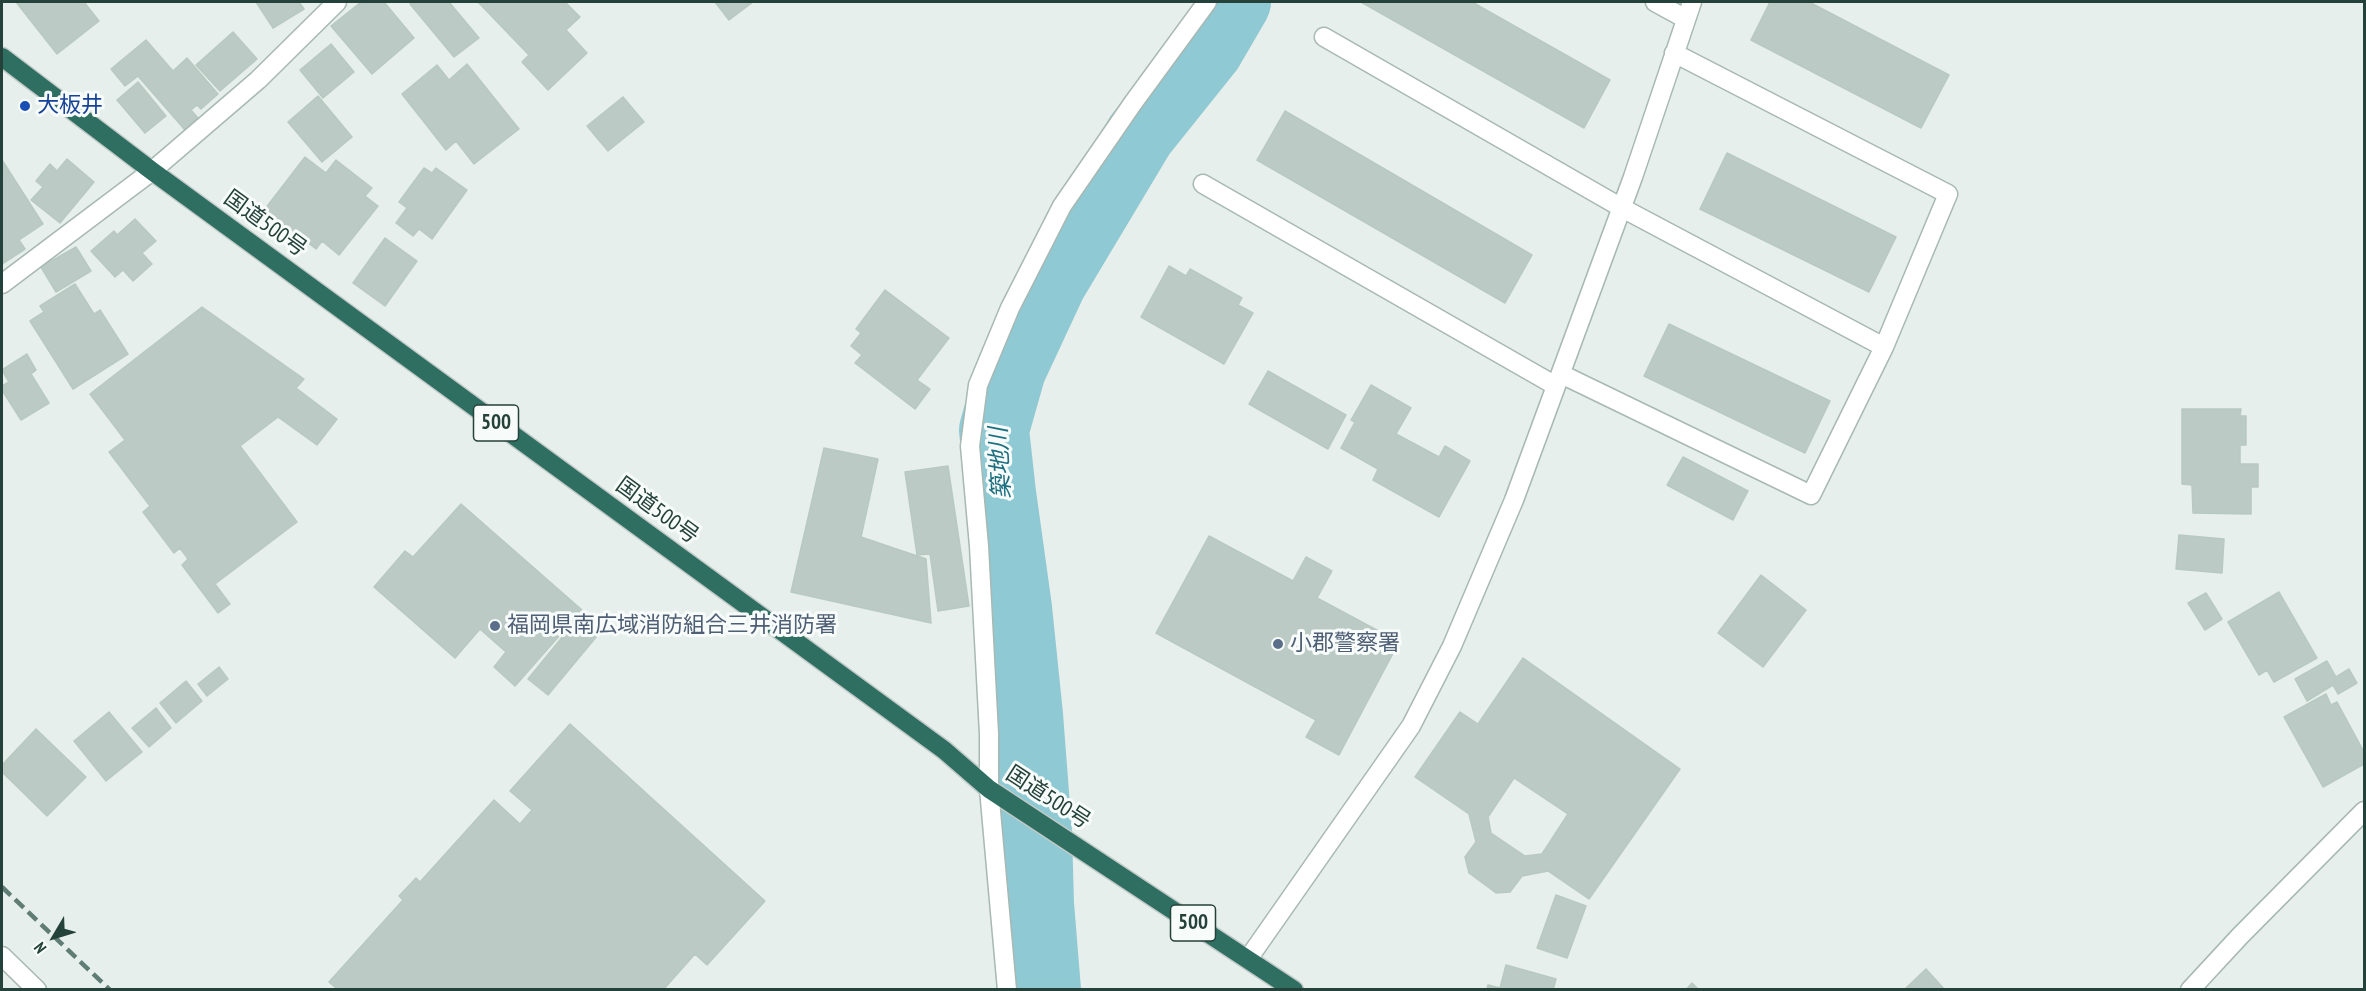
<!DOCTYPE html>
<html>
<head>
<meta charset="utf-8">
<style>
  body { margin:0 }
  #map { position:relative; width:2366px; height:991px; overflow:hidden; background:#e6efeb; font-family:"PT Sans Narrow",sans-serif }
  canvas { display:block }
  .frame { position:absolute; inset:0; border:3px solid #24423a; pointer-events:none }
  .north { position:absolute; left:24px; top:907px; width:60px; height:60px; -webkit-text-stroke:4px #f7fbf9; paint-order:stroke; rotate:232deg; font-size:16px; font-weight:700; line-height:24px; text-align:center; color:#24423a }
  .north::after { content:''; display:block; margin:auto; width:21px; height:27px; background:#24423a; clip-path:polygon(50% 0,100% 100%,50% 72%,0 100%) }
</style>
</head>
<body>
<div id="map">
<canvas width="2366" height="991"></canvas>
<div class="frame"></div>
<div class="north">N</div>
</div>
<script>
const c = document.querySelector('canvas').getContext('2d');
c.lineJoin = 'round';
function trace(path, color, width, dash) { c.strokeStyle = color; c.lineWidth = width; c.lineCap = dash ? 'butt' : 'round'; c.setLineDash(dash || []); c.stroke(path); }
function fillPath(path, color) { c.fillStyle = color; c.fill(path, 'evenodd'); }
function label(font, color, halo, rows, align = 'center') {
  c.font = font + ' "PT Sans Narrow","Noto Sans JP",sans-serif'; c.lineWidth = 6; c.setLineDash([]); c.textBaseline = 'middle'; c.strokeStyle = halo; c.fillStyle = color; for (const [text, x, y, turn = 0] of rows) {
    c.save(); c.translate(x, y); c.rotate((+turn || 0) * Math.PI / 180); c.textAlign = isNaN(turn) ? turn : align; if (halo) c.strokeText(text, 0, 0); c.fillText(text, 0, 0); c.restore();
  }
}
trace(new Path2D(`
  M 1046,990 L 1039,904 L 1037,832 L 1028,715 L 1017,608 L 1001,493 L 994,430 L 1011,370 L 1052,282 L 1140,135 L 1208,50 L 1236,2`), '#8ec9d4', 70);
const building = new Path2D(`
  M 16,2 L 84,2 L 99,21 L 57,54 Z
  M 256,2 L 299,2 L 304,9 L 273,28 Z
  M 361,2 L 384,2 L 414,38 L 372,74 L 331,26 Z
  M 414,2 L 449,2 L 479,38 L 454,57 L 410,4 Z
  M 478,2 L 565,2 L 580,17 L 566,30 L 587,53 L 548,90 L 522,62 L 529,55 Z
  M 715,2 L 753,2 L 729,20 Z
  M 1361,2 L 1472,2 L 1610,80 L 1584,128 Z
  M 1770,2 L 1809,2 L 1949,75 L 1921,128 L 1751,40 Z
  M 233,32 L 257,59 L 220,91 L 196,65 Z
  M 146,40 L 173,71 L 187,58 L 218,94 L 201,109 L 197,105 L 191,110 L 198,118 L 185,130 L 138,76 L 125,86 L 111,69 Z
  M 331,44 L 354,72 L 323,98 L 300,70 Z
  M 467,64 L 519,129 L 474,164 L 456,141 L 446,150 L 402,94 L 437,65 L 449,80 Z
  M 138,82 L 166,116 L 145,133 L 117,100 Z
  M 318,96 L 352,137 L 322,162 L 288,122 Z
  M 623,97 L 644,122 L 608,151 L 587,126 Z
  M 1285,111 L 1532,255 L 1505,303 L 1257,160 Z
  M 1727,153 L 1896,237 L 1869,292 L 1700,209 Z
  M 305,157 L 326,173 L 336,160 L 372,188 L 365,196 L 378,206 L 339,255 L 322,241 L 316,249 L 265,209 Z
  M 67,159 L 94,182 L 60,223 L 31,200 L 43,187 L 36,181 L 50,164 L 57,171 Z
  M 2,160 L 43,224 L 19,240 L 25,249 L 2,264 Z
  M 424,168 L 432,173 L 436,168 L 467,190 L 432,239 L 419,229 L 413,236 L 396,223 L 407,208 L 399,202 Z
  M 135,219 L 156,241 L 142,253 L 152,264 L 133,281 L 123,270 L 115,277 L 91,251 L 114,231 L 117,235 Z
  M 385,238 L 417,261 L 385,306 L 353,283 Z
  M 76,247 L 91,271 L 56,292 L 41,267 Z
  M 1169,266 L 1186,276 L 1190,269 L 1242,298 L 1238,305 L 1253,313 L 1224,364 L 1141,317 Z
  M 75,284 L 94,314 L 100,310 L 128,354 L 73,389 L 30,321 L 44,312 L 40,306 Z
  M 885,290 L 949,338 L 917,380 L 930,389 L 915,409 L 855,363 L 862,355 L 851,346 L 861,333 L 856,329 Z
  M 202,307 L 304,379 L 296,388 L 337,419 L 317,445 L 278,417 L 240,446 L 297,522 L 215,584 L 230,604 L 218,613 L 182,565 L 188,559 L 180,548 L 174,553 L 143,512 L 150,506 L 109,452 L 125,440 L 90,394 Z
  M 1669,324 L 1830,401 L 1805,453 L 1644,376 Z
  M 27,354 L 36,370 L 31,374 L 49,403 L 21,420 L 2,390 L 2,386 L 9,382 L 2,370 Z
  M 1268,371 L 1346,415 L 1328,449 L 1249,404 Z
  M 1371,385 L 1411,408 L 1396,434 L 1439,457 L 1445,446 L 1470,461 L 1439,517 L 1373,480 L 1378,469 L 1341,448 L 1355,422 L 1351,420 Z
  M 2182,409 L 2241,409 L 2240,416 L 2246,416 L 2246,445 L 2240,445 L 2240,464 L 2258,464 L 2258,487 L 2251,487 L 2251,514 L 2193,513 L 2192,485 L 2182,484 Z
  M 824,448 L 878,459 L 861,537 L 926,559 L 931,623 L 791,592 Z
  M 1683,457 L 1748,491 L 1733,520 L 1667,485 Z
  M 948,466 L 969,606 L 938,611 L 930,554 L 917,555 L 905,472 Z
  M 461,504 L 582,610 L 515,686 L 494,667 L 506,652 L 480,629 L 455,658 L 374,587 L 405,551 L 413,557 Z
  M 2179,535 L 2224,539 L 2222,573 L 2176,569 Z
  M 1209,536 L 1293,581 L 1306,557 L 1332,571 L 1317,598 L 1399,642 L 1339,755 L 1306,737 L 1316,720 L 1156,633 Z
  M 1761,575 L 1806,610 L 1763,667 L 1718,633 Z
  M 2279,592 L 2317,658 L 2274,682 L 2267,670 L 2259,675 L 2228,622 Z
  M 2206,593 L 2222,619 L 2205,630 L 2188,603 Z
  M 582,613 L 602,630 L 548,695 L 528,679 Z
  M 1523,658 L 1680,769 L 1589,899 L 1548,871 L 1522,876 L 1510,892 L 1496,893 L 1469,873 L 1465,857 L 1476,842 L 1469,814 L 1415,777 L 1460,712 L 1478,724 ZM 1514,778 L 1568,814 L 1542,854 L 1525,856 L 1491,833 L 1488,817 Z
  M 2327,661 L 2336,677 L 2349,669 L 2357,683 L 2338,694 L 2333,685 L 2307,701 L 2295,679 Z
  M 219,667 L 228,679 L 207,696 L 198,684 Z
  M 186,681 L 202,701 L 176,723 L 160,703 Z
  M 2326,694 L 2331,705 L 2337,702 L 2364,752 L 2364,764 L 2323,787 L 2284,717 Z
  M 156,708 L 171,728 L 149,747 L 132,728 Z
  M 109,712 L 142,752 L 106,781 L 74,741 Z
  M 570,724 L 765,901 L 707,965 L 695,954 L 663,990 L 335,990 L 336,988 L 329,982 L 403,900 L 399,896 L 416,878 L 420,882 L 494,800 L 520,824 L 532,810 L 510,791 Z
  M 36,729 L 86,777 L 47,816 L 2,772 L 2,765 Z
  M 1556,895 L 1586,906 L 1567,958 L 1537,948 Z
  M 1506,965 L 1556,979 L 1553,990 L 1487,990 L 1488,985 L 1500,988 Z
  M 1926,969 L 1945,990 L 1904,990 Z
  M 1692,983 L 1699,990 L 1686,990 Z`);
fillPath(building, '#bbcac4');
trace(building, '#b8c9c2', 1.5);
const minor = new Path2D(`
  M 1655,2 L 1686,19
  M 1324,37 L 1622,208 L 1884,347
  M 1203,184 L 1556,386
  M 2,284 L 152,171 L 258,80 L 337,2
  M 1561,374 L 1811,495 L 1884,347 L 1948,194 L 1674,53
  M 2,956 L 37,990
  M 1248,959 L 1411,726 L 1452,646 L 1514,500 L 1633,177 L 1692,2
  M 1007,990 L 989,789 L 989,734 L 979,546 L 970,446 L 978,385 L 1010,308 L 1062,206 L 1133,103 L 1207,2
  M 2190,990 L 2240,936 L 2364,811`);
const highway = new Path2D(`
  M 2,57 L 152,171 L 944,750 L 989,789 L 1294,990`);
trace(minor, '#a8b8b2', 21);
trace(highway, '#c2cac8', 21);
trace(minor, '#fff', 18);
trace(highway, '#2f6f62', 18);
trace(new Path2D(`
  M 2,887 L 110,990`), '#5f7d75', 4.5, [12, 6]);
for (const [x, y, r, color] of [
  [25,106,6,"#1a4fb4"],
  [495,626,6,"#5c6f8a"],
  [1278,644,6,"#5c6f8a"]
]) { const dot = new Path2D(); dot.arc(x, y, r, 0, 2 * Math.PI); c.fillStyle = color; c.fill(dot); trace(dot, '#f7fbf9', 2); }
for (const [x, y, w] of [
  [496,423,45],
  [1193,923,45]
]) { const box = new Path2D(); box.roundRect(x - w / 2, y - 18, w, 36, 4.5); c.fillStyle = '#f7fbf9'; c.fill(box); trace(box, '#24423a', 1.5); }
label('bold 21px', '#24423a', null, [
  ["500",496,423],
  ["500",1193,923]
]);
label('22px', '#164399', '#f7fbf9', [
  ["大板井",37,106]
], 'left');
label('22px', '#24423a', '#f7fbf9', [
  ["国道500号",265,224,36],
  ["国道500号",657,511,36],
  ["国道500号",1048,798,33]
]);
label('22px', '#4e5e75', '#f7fbf9', [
  ["福岡県南広域消防組合三井消防署",507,626],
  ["小郡警察署",1290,644]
], 'left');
label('italic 24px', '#1c6f80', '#f7fbf9', [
  ["築地川",1001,463,-93]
]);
</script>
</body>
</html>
